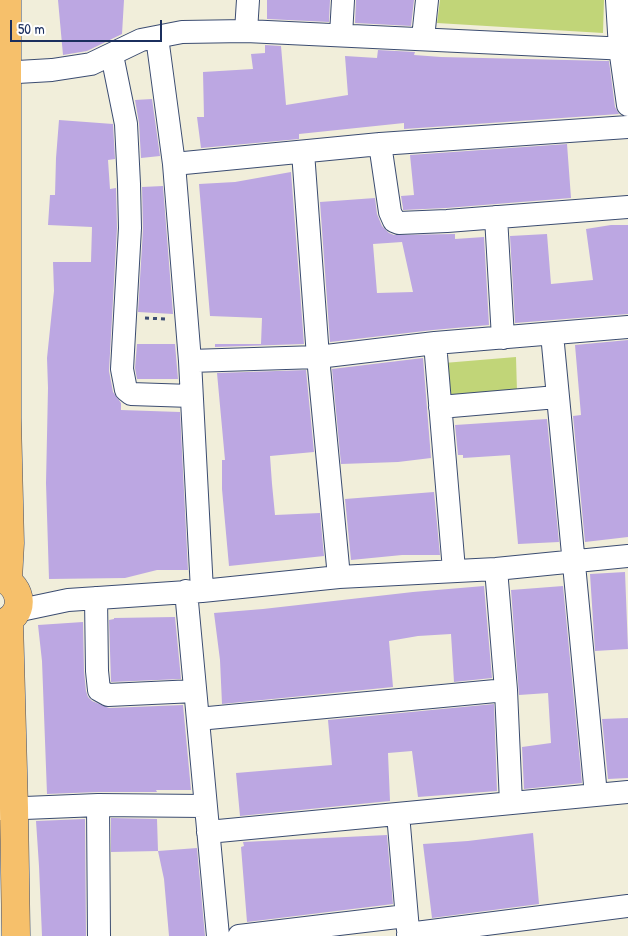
<!DOCTYPE html>
<html>
<head>
<meta charset="utf-8">
<style>
  body { margin:0 }
  #map { position:relative; width:628px; height:936px; overflow:hidden; background:#f1eeda; font-family:"Patrick Hand",sans-serif }
  canvas { display:block }
  .scale { position:absolute; left:10px; top:20px; width:152px; height:22px; box-sizing:border-box; border:2px solid #1b2f5e; border-top:0; padding-left:6px; font-size:15px; line-height:18px; white-space:nowrap; color:#1b2f5e; -webkit-text-stroke:4px #fff; paint-order:stroke }
</style>
</head>
<body>
<div id="map">
<canvas width="628" height="936"></canvas>
<div class="scale">50 m</div>
</div>
<script>
const c = document.querySelector('canvas').getContext('2d');
c.lineJoin = 'round';
function fillPath(path, color) { c.fillStyle = color; c.fill(path, 'evenodd'); }
function trace(path, color, width, dash) { c.strokeStyle = color; c.lineWidth = width; c.lineCap = dash ? 'butt' : 'round'; c.setLineDash(dash || []); c.stroke(path); }
fillPath(new Path2D(`
  M 440,0 L 604,0 L 603,33 L 437,23 Z
  M 516,357 L 517,392 L 447,399 L 444,363 Z`), '#c1d578');
fillPath(new Path2D(`
  M 58,0 L 124,0 L 122,34 L 87,51 L 63,55 Z
  M 267,0 L 330,0 L 329,22 L 267,19 Z
  M 356,0 L 414,0 L 411,26 L 355,23 Z
  M 265,45 L 281,46 L 286,105 L 348,95 L 345,56 L 377,58 L 378,50 L 415,52 L 414,55 L 441,57 L 609,61 L 615,107 L 619,114 L 404,129 L 404,123 L 299,134 L 299,139 L 201,148 L 197,117 L 204,117 L 203,72 L 253,69 L 251,54 L 265,53 Z
  M 152,99 L 160,156 L 141,158 L 139,123 L 135,100 Z
  M 59,120 L 113,124 L 115,159 L 108,160 L 110,189 L 116,188 L 117,228 L 109,371 L 113,392 L 121,403 L 121,410 L 180,412 L 188,570 L 157,570 L 125,578 L 49,579 L 46,483 L 48,388 L 47,358 L 54,291 L 53,262 L 91,262 L 92,227 L 48,225 L 50,195 L 55,195 L 56,158 Z
  M 567,144 L 571,198 L 446,208 L 403,210 L 403,208 L 401,196 L 414,195 L 410,155 Z
  M 291,172 L 304,344 L 215,347 L 215,344 L 261,344 L 262,318 L 210,316 L 199,184 L 235,182 Z
  M 163,186 L 173,314 L 138,312 L 143,229 L 142,187 Z
  M 375,198 L 377,214 L 382,226 L 389,233 L 394,235 L 455,234 L 455,239 L 484,237 L 489,325 L 433,330 L 330,342 L 320,202 ZM 402,242 L 413,292 L 377,293 L 373,244 Z
  M 611,225 L 628,225 L 628,314 L 515,323 L 510,236 L 547,234 L 551,284 L 593,280 L 586,229 Z
  M 628,340 L 628,537 L 585,542 L 573,416 L 581,415 L 575,345 Z
  M 137,344 L 175,344 L 178,379 L 137,379 L 135,368 Z
  M 423,358 L 431,458 L 398,462 L 341,464 L 332,369 Z
  M 306,370 L 314,452 L 270,456 L 272,484 L 275,515 L 320,513 L 324,556 L 229,566 L 222,489 L 222,460 L 225,460 L 217,373 Z
  M 547,419 L 559,542 L 518,544 L 510,455 L 463,458 L 463,455 L 458,455 L 455,425 Z
  M 434,492 L 440,555 L 402,555 L 351,560 L 345,499 Z
  M 625,572 L 628,649 L 595,651 L 590,574 Z
  M 484,586 L 492,678 L 454,682 L 451,634 L 418,636 L 389,641 L 393,687 L 222,704 L 220,660 L 214,613 L 263,609 L 413,592 Z
  M 563,586 L 582,783 L 524,789 L 522,747 L 551,743 L 548,693 L 519,695 L 511,590 Z
  M 175,617 L 181,679 L 111,682 L 109,620 L 114,619 L 114,618 Z
  M 83,622 L 84,671 L 86,691 L 88,697 L 92,701 L 109,708 L 183,705 L 191,790 L 156,790 L 157,792 L 98,792 L 47,794 L 42,661 L 38,625 Z
  M 494,704 L 497,791 L 418,797 L 412,751 L 388,753 L 390,801 L 240,816 L 236,773 L 332,765 L 328,720 Z
  M 628,718 L 628,778 L 608,779 L 602,719 Z
  M 111,818 L 157,819 L 158,851 L 111,852 Z
  M 85,819 L 86,936 L 42,936 L 39,866 L 36,821 Z
  M 533,833 L 539,904 L 432,918 L 423,844 L 468,841 Z
  M 387,835 L 393,904 L 247,922 L 241,847 L 244,846 L 243,842 Z
  M 197,848 L 205,936 L 169,936 L 164,879 L 158,851 Z`), '#bca7e2');
const street = new Path2D(`
  M 617,0 L 620,48 L 628,105
  M 246,31 L 248,0
  M 341,35 L 343,0
  M 157,37 L 174,164 L 190,361 L 202,591
  M 423,38 L 427,0
  M 112,55 L 126,124 L 129,184 L 130,228 L 122,369 L 126,390 L 131,394 L 191,396
  M 0,73 L 52,70 L 91,64 L 141,40 L 182,32 L 246,31 L 628,49
  M 380,144 L 390,212 L 394,221 L 399,223 L 447,221 L 628,207
  M 303,152 L 318,357 L 339,577
  M 174,164 L 380,144 L 628,127
  M 496,217 L 503,338
  M 552,334 L 596,795
  M 435,343 L 454,570
  M 190,361 L 318,357 L 435,343 L 628,327
  M 440,407 L 557,397
  M 496,569 L 506,690 L 511,803
  M 186,591 L 218,936
  M 96,598 L 97,671 L 99,690 L 108,695 L 195,691
  M 16,611 L 68,600 L 202,591 L 339,577 L 496,569 L 628,556
  M 198,719 L 506,690
  M 98,805 L 99,936
  M 0,809 L 98,805 L 204,806
  M 398,814 L 408,930
  M 208,832 L 628,792
  M 408,934 L 628,906
  M 239,936 L 406,916`);
const primary = new Path2D(`
  M 7,0 L 7,418 L 10,543 L 8,580
  M 0,577 C 24,587 26,616 0,624
  M 9,620 L 14,808 L 16,936`);
trace(street, '#3b4c71', 24);
trace(primary, '#3b4c71', 29);
trace(new Path2D(`
  M 145,318 L 166,319`), '#3b4c71', 3, [4, 4]);
trace(street, '#fff', 22);
trace(primary, '#f6c06b', 28);
</script>
</body>
</html>
